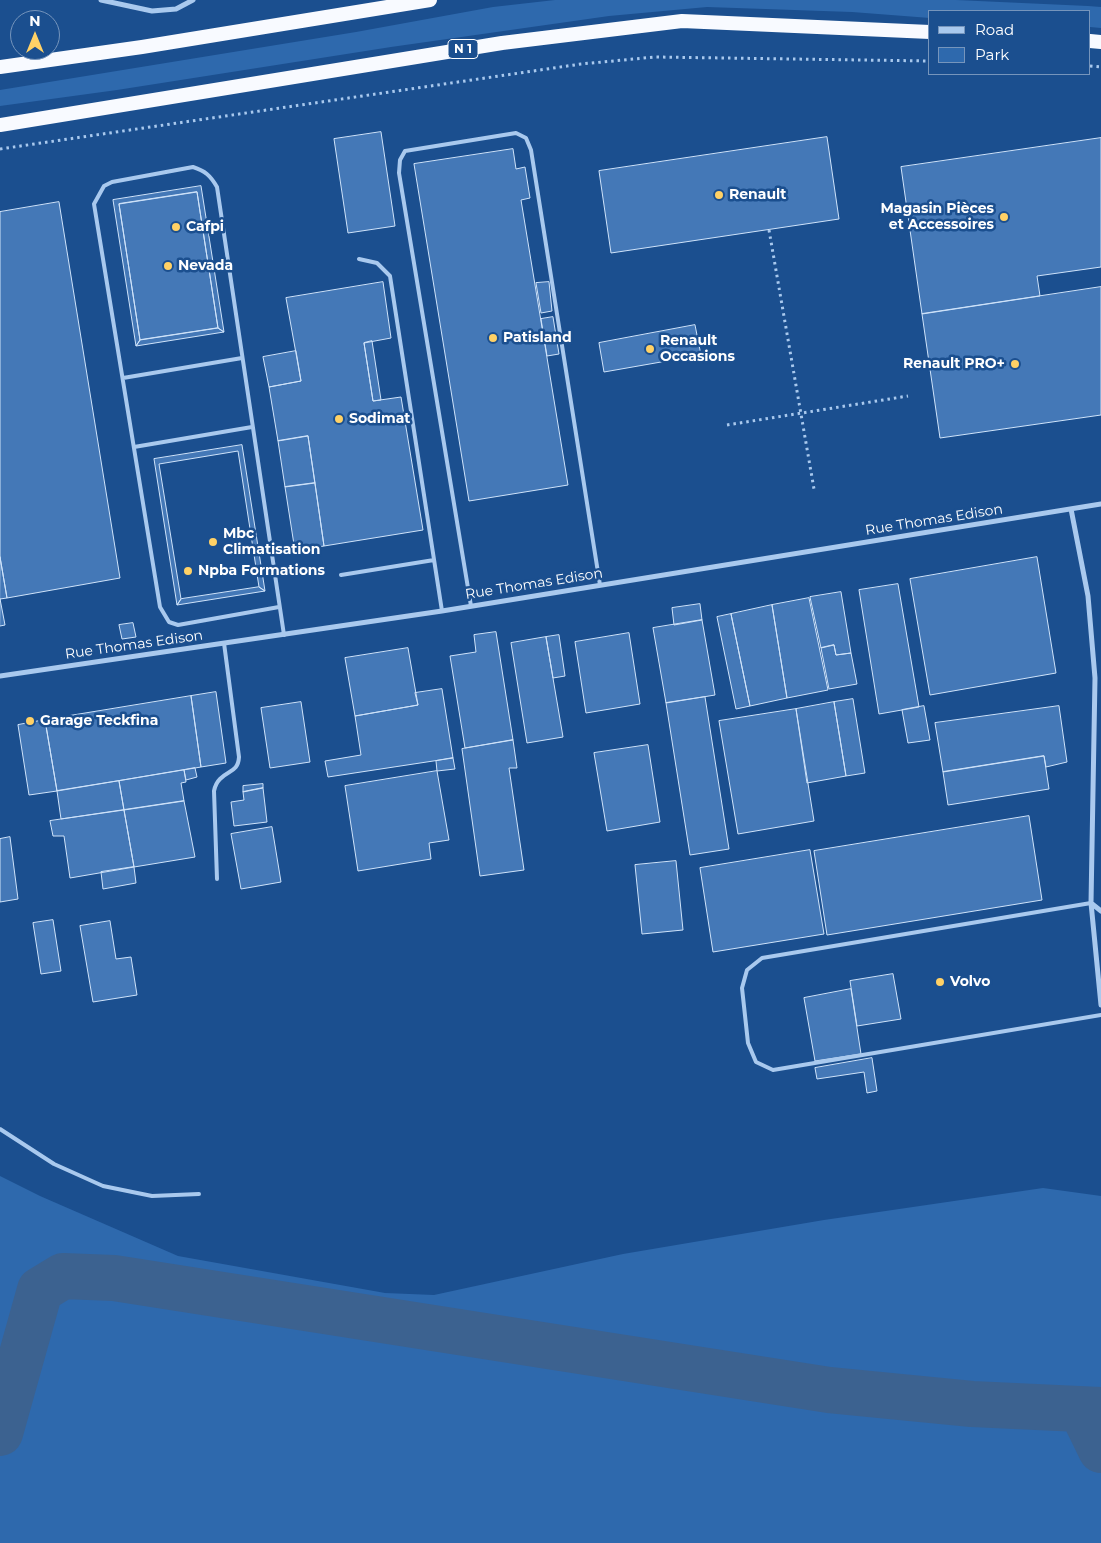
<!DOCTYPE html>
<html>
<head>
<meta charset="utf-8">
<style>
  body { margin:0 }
  #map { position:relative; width:1101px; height:1543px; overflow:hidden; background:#1b4f8f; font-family:Montserrat,sans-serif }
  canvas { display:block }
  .legend { position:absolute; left:928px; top:10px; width:162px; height:65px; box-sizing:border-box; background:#1b4f8f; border:1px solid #7695bc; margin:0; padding:6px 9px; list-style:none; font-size:15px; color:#fff }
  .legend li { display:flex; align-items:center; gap:10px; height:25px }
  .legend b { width:25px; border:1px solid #7695bc }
  .north { position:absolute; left:10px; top:10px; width:50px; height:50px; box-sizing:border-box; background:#1b4f8f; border:1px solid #7695bc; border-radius:50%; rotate:0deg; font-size:14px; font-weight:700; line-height:20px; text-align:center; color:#fff }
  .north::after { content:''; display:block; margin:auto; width:18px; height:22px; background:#ffd166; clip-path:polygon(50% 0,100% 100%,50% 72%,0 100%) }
</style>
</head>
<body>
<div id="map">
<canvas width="1101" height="1543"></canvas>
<ul class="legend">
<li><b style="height:6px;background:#a9c9ee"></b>Road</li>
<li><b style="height:14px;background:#2e69ad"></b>Park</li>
</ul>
<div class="north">N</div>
</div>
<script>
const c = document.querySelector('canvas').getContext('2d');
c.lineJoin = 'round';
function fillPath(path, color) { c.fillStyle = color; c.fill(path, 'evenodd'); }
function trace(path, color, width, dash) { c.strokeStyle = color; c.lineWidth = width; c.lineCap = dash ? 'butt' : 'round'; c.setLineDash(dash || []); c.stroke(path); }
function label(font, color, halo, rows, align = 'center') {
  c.font = font + ' Montserrat,sans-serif'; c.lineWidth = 5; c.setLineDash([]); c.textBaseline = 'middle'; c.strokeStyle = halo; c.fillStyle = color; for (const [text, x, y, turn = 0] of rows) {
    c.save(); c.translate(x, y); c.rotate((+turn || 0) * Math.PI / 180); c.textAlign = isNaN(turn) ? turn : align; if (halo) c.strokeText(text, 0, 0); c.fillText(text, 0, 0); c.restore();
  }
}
fillPath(new Path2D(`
  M 555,0 L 956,0 L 1088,6 L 1101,7 L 1101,28 L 1090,27 L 1090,11 L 930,11 L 930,18 L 852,12 L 707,7 L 609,16 L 391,47 L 117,90 L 0,106 L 0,90 L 356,32 L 493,7 Z
  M 0,1176 L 40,1196 L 178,1256 L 385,1293 L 434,1295 L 623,1254 L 824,1220 L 1043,1188 L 1101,1196 L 1101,1543 L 0,1543 Z`), '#2e69ad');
trace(new Path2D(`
  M 1081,1409 L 1101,1450
  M 0,1433 L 40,1290 L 63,1276 L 114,1278 L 829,1390 L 972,1404 L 1101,1410`), '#3c6290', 46);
const building = new Path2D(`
  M 381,132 L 395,226 L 348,233 L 334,139 Z
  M 827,137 L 839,219 L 611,253 L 599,171 Z
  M 1101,138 L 1101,267 L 1037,276 L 1040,296 L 922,314 L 901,167 Z
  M 513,149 L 516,169 L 525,167 L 530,198 L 521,200 L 568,485 L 469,501 L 414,164 Z
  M 201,186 L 224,332 L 218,328 L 197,192 L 119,204 L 140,340 L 136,346 L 113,200 Z
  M 197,192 L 218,328 L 140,340 L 119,204 Z
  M 59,202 L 120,578 L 7,598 L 0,557 L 0,212 Z
  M 383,282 L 391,338 L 364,343 L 373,401 L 401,397 L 423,530 L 324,546 L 308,436 L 278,441 L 269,387 L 301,381 L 286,298 Z
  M 549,282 L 552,311 L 541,313 L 536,283 Z
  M 1101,287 L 1101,415 L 940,438 L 922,314 Z
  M 553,317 L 559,354 L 547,356 L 541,319 Z
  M 695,325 L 701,355 L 604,372 L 599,343 Z
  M 218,328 L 224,332 L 136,346 L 140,340 Z
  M 372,341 L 381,400 L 373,401 L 364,343 Z
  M 296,351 L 301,381 L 269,387 L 263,357 Z
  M 308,436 L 315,483 L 285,487 L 278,441 Z
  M 242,445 L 265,591 L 259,587 L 238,451 L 159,464 L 181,599 L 177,605 L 154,459 Z
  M 315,483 L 324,546 L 295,551 L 285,487 Z
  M 0,557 L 7,598 L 0,599 Z
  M 1037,557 L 1056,673 L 930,695 L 910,579 Z
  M 898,584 L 919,707 L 879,714 L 859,590 Z
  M 259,587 L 265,591 L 177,605 L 181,599 Z
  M 841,592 L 851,653 L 836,655 L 834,645 L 821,648 L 810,597 Z
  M 809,598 L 828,690 L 787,698 L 772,605 Z
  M 0,599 L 5,625 L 0,626 Z
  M 700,604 L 702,620 L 674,625 L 672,608 Z
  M 772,605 L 787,698 L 750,706 L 731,614 Z
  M 731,614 L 750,706 L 736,709 L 717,617 Z
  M 702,620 L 715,695 L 666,703 L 653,628 Z
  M 133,623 L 136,637 L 122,639 L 119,625 Z
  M 496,632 L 513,740 L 465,748 L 450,656 L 476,652 L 474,635 Z
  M 629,633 L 640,704 L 586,713 L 575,642 Z
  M 559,635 L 565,676 L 553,678 L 546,637 Z
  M 546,637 L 563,737 L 527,743 L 511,643 Z
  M 834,645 L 836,655 L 851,653 L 857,684 L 829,689 L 821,648 Z
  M 408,648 L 418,705 L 355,716 L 345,658 Z
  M 442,689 L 453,758 L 328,777 L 325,761 L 361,755 L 355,716 L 418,705 L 415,693 Z
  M 216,692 L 226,763 L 201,767 L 191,696 Z
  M 191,696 L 201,767 L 57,791 L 45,720 Z
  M 705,697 L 729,849 L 690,855 L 666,703 Z
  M 853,699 L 865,773 L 846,776 L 834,702 Z
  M 301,702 L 310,762 L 270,768 L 261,708 Z
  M 834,702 L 846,776 L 807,783 L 796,709 Z
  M 924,706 L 930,740 L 908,743 L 902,710 Z
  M 1059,706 L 1067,762 L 1046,767 L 1044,756 L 943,772 L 935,723 Z
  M 796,709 L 814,821 L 738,834 L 719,721 Z
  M 45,720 L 57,791 L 29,795 L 18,725 Z
  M 513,740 L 517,768 L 509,768 L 524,870 L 480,876 L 462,749 Z
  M 648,745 L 660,822 L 607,831 L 594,753 Z
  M 1044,756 L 1049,789 L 948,805 L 943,772 Z
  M 453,758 L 455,769 L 437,771 L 436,761 Z
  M 195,768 L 197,777 L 186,780 L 184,770 Z
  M 184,770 L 186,782 L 181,783 L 184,801 L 124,810 L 119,781 Z
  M 437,771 L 449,840 L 429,843 L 431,859 L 358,871 L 345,786 Z
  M 119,781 L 124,810 L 61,819 L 57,791 Z
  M 263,784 L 263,788 L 243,792 L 243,786 Z
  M 263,788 L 267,822 L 234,826 L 231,802 L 244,800 L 243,792 Z
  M 184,801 L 195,857 L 134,867 L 124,810 Z
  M 124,810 L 134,867 L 70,878 L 64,836 L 53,836 L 50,821 Z
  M 1029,816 L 1042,900 L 827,935 L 814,851 Z
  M 272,827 L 281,882 L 241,889 L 231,834 Z
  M 10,837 L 18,899 L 0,902 L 0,839 Z
  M 810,850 L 824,934 L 713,952 L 700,868 Z
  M 676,861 L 683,930 L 642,934 L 635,865 Z
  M 134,867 L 136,883 L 103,889 L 101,872 Z
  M 53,920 L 61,971 L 41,974 L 33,923 Z
  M 110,921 L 116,959 L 131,957 L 137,995 L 93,1002 L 80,926 Z
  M 893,974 L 901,1019 L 857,1026 L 850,981 Z
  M 851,989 L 861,1054 L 815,1061 L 804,998 Z
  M 872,1058 L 877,1091 L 867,1093 L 864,1072 L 817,1079 L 815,1068 Z`);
fillPath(building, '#4478b7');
trace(building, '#cfe3fa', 1);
trace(new Path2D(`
  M 1090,66 L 1101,67
  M 0,149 L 581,64 L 655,57 L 930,61
  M 769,230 L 814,489
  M 727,425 L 908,396`), '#a9c9ee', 3, [2.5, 4]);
trace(new Path2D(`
  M 359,259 L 377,263 L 390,276 L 442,611
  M 123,378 L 242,358
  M 134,447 L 252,427
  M 341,575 L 434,560
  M 471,606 L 399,173 L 400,160 L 405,151 L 516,133 L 526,138 L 531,150 L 600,585
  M 279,607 L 178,625 L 169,622 L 160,607 L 94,204 L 104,186 L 112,182 L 193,167 C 205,171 210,175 217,187 L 284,635
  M 217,879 L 214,791 C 215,786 217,782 220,779 C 229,770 238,772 239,757 L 224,643
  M 1091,903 L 762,958 L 747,970 L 742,988 L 748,1043 L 756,1062 L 773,1070 L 1101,1015
  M 0,1129 L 54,1164 L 103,1186 L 152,1196 L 199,1194`), '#a9c9ee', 4);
trace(new Path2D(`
  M 101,0 L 152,11 L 176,9 L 193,0
  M 1071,509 L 1088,596 L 1095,678 L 1091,903 L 1101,1005
  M 0,676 L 442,611 L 1101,504
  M 1091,903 L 1101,911`), '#a9c9ee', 5);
trace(new Path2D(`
  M 1090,41 L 1101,42
  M 0,67 L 142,47 L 430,0
  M 0,125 L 502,43 L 682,21 L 930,32`), '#f8faff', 14);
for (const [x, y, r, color] of [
  [719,195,5,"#ffd166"],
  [1004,217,5,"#ffd166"],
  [176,227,5,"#ffd166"],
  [168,266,5,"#ffd166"],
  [493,338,5,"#ffd166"],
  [650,349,5,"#ffd166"],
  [1015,364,5,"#ffd166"],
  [339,419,5,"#ffd166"],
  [213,542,5,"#ffd166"],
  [188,571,5,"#ffd166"],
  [30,721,5,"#ffd166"],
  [940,982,5,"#ffd166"]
]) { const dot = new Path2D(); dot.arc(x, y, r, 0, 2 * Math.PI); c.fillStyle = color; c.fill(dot); trace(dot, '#1b4f8f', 2); }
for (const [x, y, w] of [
  [463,49,30]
]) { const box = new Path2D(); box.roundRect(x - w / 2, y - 9.5, w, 19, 4); c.fillStyle = '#1b4f8f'; c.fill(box); trace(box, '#fff', 1); }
label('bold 12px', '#fff', null, [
  ["N 1",463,49]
]);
label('bold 14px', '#fff', '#1b4f8f', [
  ["Renault",729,195],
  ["Magasin Pièces",994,209,"right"],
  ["et Accessoires",994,225,"right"],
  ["Cafpi",186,227],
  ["Nevada",178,266],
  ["Patisland",503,338],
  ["Renault",660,341],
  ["Occasions",660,357],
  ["Renault PRO+",1005,364,"right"],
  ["Sodimat",349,419],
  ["Mbc",223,534],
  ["Climatisation",223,550],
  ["Npba Formations",198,571],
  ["Garage Teckfina",40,721],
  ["Volvo",950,982]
], 'left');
label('14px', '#fff', '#1b4f8f', [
  ["Rue Thomas Edison",934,520,-9],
  ["Rue Thomas Edison",534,584,-9],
  ["Rue Thomas Edison",134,645,-8]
]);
</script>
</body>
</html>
